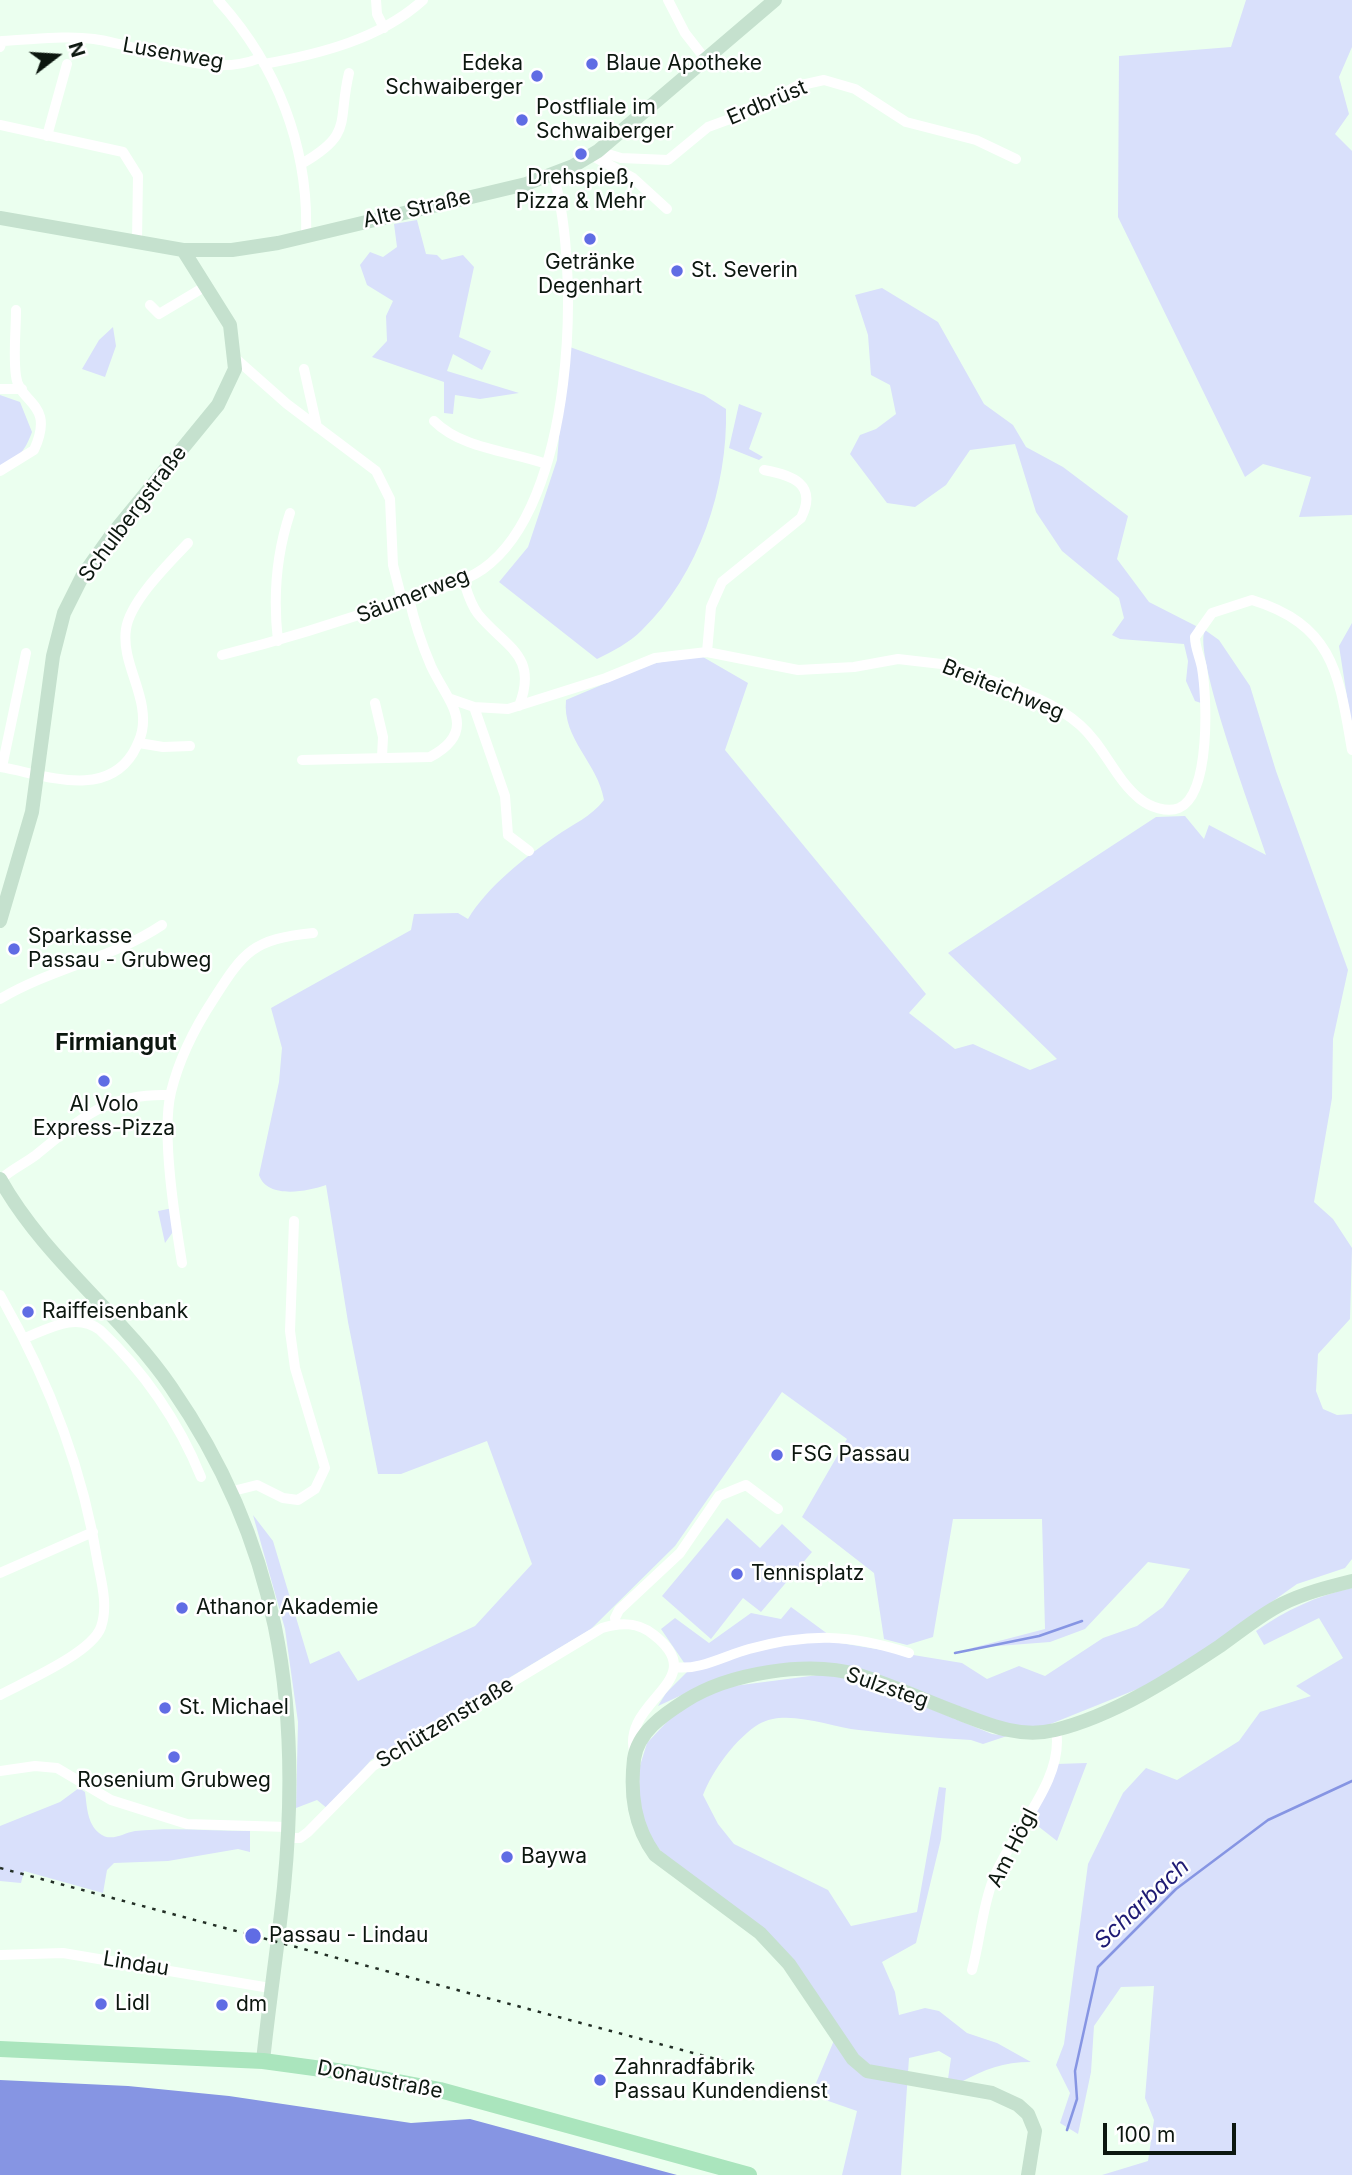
<!DOCTYPE html>
<html>
<head>
<meta charset="utf-8">
<style>
  body { margin:0 }
  #map { position:relative; width:1352px; height:2175px; overflow:hidden; background:#ebffef; font-family:Inter,sans-serif }
  canvas { display:block }
  .north { position:absolute; left:21px; top:21px; width:70px; height:70px; -webkit-text-stroke:5px #fff; paint-order:stroke; rotate:73deg; font-size:19px; font-weight:700; line-height:28px; text-align:center; color:#0c170f }
  .north::after { content:''; display:block; margin:auto; width:24px; height:32px; background:#0c170f; clip-path:polygon(50% 0,100% 100%,50% 72%,0 100%) }
  .scale { position:absolute; left:1103px; top:2123px; width:133px; height:32px; box-sizing:border-box; border:4px solid #0c170f; border-top:0; padding-left:9px; font-size:21px; line-height:24px; white-space:nowrap; color:#0c170f; -webkit-text-stroke:5px #fff; paint-order:stroke }
</style>
</head>
<body>
<div id="map">
<canvas width="1352" height="2175"></canvas>
<div class="north">N</div>
<div class="scale">100 m</div>
</div>
<script>
const c = document.querySelector('canvas').getContext('2d');
c.lineJoin = 'round';
function fillPath(path, color) { c.fillStyle = color; c.fill(path, 'evenodd'); }
function trace(path, color, width, dash) { c.strokeStyle = color; c.lineWidth = width; c.lineCap = dash ? 'butt' : 'round'; c.setLineDash(dash || []); c.stroke(path); }
function label(font, color, halo, rows, align = 'center') {
  c.font = font + ' Inter,sans-serif'; c.lineWidth = 5; c.setLineDash([]); c.textBaseline = 'middle'; c.strokeStyle = halo; c.fillStyle = color; for (const [text, x, y, turn = 0] of rows) {
    c.save(); c.translate(x, y); c.rotate((+turn || 0) * Math.PI / 180); c.textAlign = isNaN(turn) ? turn : align; if (halo) c.strokeText(text, 0, 0); c.fillText(text, 0, 0); c.restore();
  }
}
fillPath(new Path2D(`
  M 1246,0 L 1352,0 L 1352,47 L 1339,77 L 1349,114 L 1335,134 L 1352,151 L 1352,515 L 1299,517 L 1311,477 L 1263,464 L 1245,477 L 1118,217 L 1119,56 L 1231,47 Z
  M 417,220 L 426,254 L 437,255 L 442,260 L 463,255 L 474,267 L 459,337 L 491,351 L 482,370 L 453,354 L 447,371 L 519,393 L 480,399 L 455,395 L 453,414 L 444,413 L 444,382 L 372,357 L 387,341 L 386,316 L 393,301 L 367,285 L 360,265 L 370,252 L 383,257 L 397,247 L 394,224 Z
  M 882,288 L 938,322 L 984,404 L 1013,425 L 1026,447 L 1063,467 L 1128,516 L 1117,559 L 1149,602 L 1196,626 L 1193,635 L 1200,667 L 1201,703 L 1195,701 L 1186,681 L 1188,661 L 1184,644 L 1120,639 L 1112,635 L 1124,618 L 1119,598 L 1062,551 L 1036,512 L 1015,444 L 970,450 L 946,485 L 915,507 L 887,503 L 850,454 L 860,435 L 876,429 L 896,414 L 890,385 L 871,375 L 868,335 L 855,295 Z
  M 113,327 L 116,346 L 105,377 L 82,369 L 99,340 Z
  M 567,346 L 704,395 L 726,409 C 728,487 699,575 642,630 C 629,643 613,651 597,659 L 499,582 L 528,547 L 557,460 Z
  M 0,395 L 20,402 L 32,432 C 25,451 19,458 0,467 Z
  M 739,404 L 762,413 L 749,449 L 763,457 L 759,460 L 729,448 Z
  M 1352,623 L 1352,729 L 1339,646 Z
  M 1205,630 L 1219,640 L 1250,686 L 1276,771 L 1348,970 L 1333,1039 L 1332,1098 L 1314,1202 L 1333,1219 L 1352,1248 L 1350,1319 L 1318,1354 L 1316,1391 L 1323,1409 L 1337,1415 L 1352,1414 L 1352,1559 L 1345,1568 L 1297,1584 L 1194,1657 L 1145,1686 L 1048,1725 L 1025,1728 L 992,1720 L 830,1665 L 712,1681 L 658,1706 L 666,1693 L 689,1670 L 661,1629 L 675,1618 L 709,1643 L 751,1613 L 781,1619 L 791,1607 L 840,1643 L 962,1663 L 987,1679 L 1019,1666 L 1045,1676 L 1103,1638 L 1137,1626 L 1163,1607 L 1190,1569 L 1148,1562 L 1085,1629 L 1050,1642 L 972,1648 L 1045,1629 L 1042,1519 L 953,1519 L 933,1637 L 907,1645 L 884,1639 L 874,1573 L 802,1517 L 847,1439 L 782,1392 L 675,1546 L 591,1629 L 371,1760 L 328,1809 L 317,1800 L 296,1808 L 298,1722 L 285,1629 L 253,1515 L 273,1541 L 310,1664 L 339,1651 L 358,1681 L 475,1626 L 532,1564 L 487,1441 L 401,1474 L 378,1474 L 348,1322 L 326,1185 C 306,1192 267,1199 259,1175 L 279,1082 L 282,1048 L 271,1008 L 411,930 L 414,914 L 458,913 L 468,919 C 488,886 524,858 556,836 C 573,824 591,817 604,800 C 598,763 562,739 566,700 L 651,664 L 678,659 L 703,657 L 748,683 L 725,750 L 926,994 L 909,1013 L 955,1049 L 973,1044 L 1030,1070 L 1057,1059 L 948,953 L 1156,817 L 1185,816 L 1204,839 L 1209,825 L 1266,855 C 1255,820 1192,654 1205,630 Z
  M 173,1208 L 175,1229 L 165,1243 L 158,1211 Z
  M 727,1518 L 760,1548 L 782,1524 L 812,1552 L 761,1612 L 743,1598 L 711,1639 L 662,1596 Z
  M 1352,1588 L 1352,2175 L 1102,2175 L 1148,2161 L 1154,2120 L 1145,2098 L 1154,1986 L 1121,1987 L 1094,2026 L 1091,2072 L 1078,2134 L 1060,2123 L 1070,2093 L 1056,2065 L 1064,2044 L 1088,1864 L 1123,1793 L 1146,1768 L 1177,1780 L 1239,1741 L 1260,1712 L 1311,1696 L 1296,1686 L 1343,1658 L 1319,1618 L 1264,1645 L 1256,1631 C 1286,1610 1316,1596 1352,1588 Z
  M 818,1675 L 845,1677 L 872,1685 L 992,1734 L 1007,1736 L 983,1744 L 971,1740 C 934,1738 896,1734 859,1730 C 830,1727 786,1708 759,1724 C 736,1738 712,1771 703,1795 L 718,1824 L 734,1844 L 828,1890 L 851,1926 L 917,1912 L 939,1787 L 946,1788 L 941,1839 L 916,1943 L 882,1962 L 895,1992 L 899,2015 L 925,2008 L 939,2011 L 967,2033 L 997,2043 L 1031,2062 C 1003,2062 985,2069 961,2082 L 948,2079 L 951,2058 L 939,2051 L 909,2058 L 901,2175 L 842,2175 L 857,2111 L 811,2095 L 838,2031 L 794,1963 L 672,1865 L 649,1836 L 640,1809 L 639,1769 L 647,1743 L 677,1711 L 726,1687 Z
  M 1087,1763 L 1057,1841 L 1025,1816 L 1056,1764 Z
  M 79,1788 L 85,1792 C 87,1806 87,1823 99,1833 C 111,1843 123,1833 135,1831 C 173,1827 212,1831 250,1831 L 250,1852 L 238,1849 L 168,1861 L 114,1863 L 107,1870 L 103,1893 L 24,1871 L 21,1883 L 0,1881 L 0,1826 L 60,1802 Z`), '#d9e0fb');
fillPath(new Path2D(`
  M 0,2080 L 128,2086 L 229,2096 L 411,2123 L 470,2119 L 677,2175 L 0,2175 Z`), '#8695e3');
trace(new Path2D(`
  M 955,1653 L 1039,1636 L 1082,1621
  M 1067,2130 L 1077,2099 L 1075,2071 L 1098,1967 L 1176,1889 L 1268,1820 L 1352,1781`), '#8695e3', 2.5);
trace(new Path2D(`
  M 218,0 C 277,65 309,147 306,235
  M 376,0 L 377,14 L 384,28
  M 668,0 L 685,33 L 706,60
  M 0,47 L 2,41 C 32,40 64,35 94,39 C 146,46 208,80 260,58
  M 264,64 C 320,54 380,39 423,0
  M 0,125 L 123,152 L 138,176 L 137,241
  M 47,136 L 67,64
  M 598,151 L 621,158 L 668,160 L 708,127 L 746,113 L 797,86 L 824,80 L 855,89 L 906,122 L 976,140 L 1016,159
  M 591,155 L 633,178 L 667,209
  M 303,163 C 354,133 337,123 349,73
  M 150,305 L 159,314 L 206,286
  M 235,358 L 287,404 L 376,471 L 390,499 L 393,565 L 402,600
  M 304,369 L 317,427
  M 0,389 L 22,389
  M 434,421 C 462,449 510,451 546,464
  M 0,471 L 34,450 C 56,402 19,404 16,376 C 13,355 16,332 16,310
  M 463,579 C 467,591 470,604 478,614 C 505,647 539,655 519,706
  M 278,641 C 273,598 276,555 290,513
  M 707,652 L 711,607 L 722,582 L 801,518 C 818,484 792,475 764,470
  M 222,655 C 282,640 340,622 399,601 C 427,592 458,586 483,569 C 574,505 582,271 553,174
  M 451,699 L 474,707 L 508,709 L 606,678 L 655,658 L 707,652 L 798,670 L 854,667 L 898,659 L 950,665 C 992,683 1045,694 1080,725 C 1104,746 1115,779 1140,799 C 1150,807 1167,813 1179,808 C 1211,794 1207,697 1202,668 C 1200,657 1195,648 1195,637 L 1212,613 L 1252,600 C 1334,625 1339,675 1352,750
  M 375,703 L 383,737 L 382,757
  M 474,707 L 505,796 L 508,835 L 529,851
  M 139,743 L 163,747 L 190,746
  M 302,760 L 430,757 C 481,730 447,701 431,666 C 422,645 414,621 409,598
  M 0,767 C 43,774 104,800 133,753 C 142,737 145,726 142,707 C 138,681 122,656 126,629 C 130,601 169,563 188,543
  M 2,767 L 26,653
  M 0,999 C 52,968 111,959 162,925
  M 0,1180 C 10,1170 24,1164 36,1155 C 82,1118 106,1093 170,1095
  M 182,1263 C 175,1220 161,1133 171,1092 C 179,1059 194,1029 213,1000 C 244,951 253,939 313,933
  M 0,1295 C 48,1379 83,1468 98,1564 C 102,1584 108,1607 101,1627 C 92,1653 24,1682 0,1695
  M 25,1338 C 50,1328 76,1312 100,1330 C 143,1370 179,1422 201,1477
  M 233,1491 L 257,1485 L 283,1498 L 298,1500 L 315,1489 L 325,1468 L 295,1368 L 290,1331 L 294,1221
  M 0,1573 L 93,1532
  M 616,1624 L 615,1618 L 619,1610 L 680,1553 L 719,1496 L 746,1485 L 778,1509
  M 675,1667 C 699,1671 726,1655 749,1649 C 809,1633 850,1634 909,1653
  M 0,1771 L 35,1766 L 57,1768 L 111,1800 L 187,1824 L 288,1827
  M 288,1838 L 300,1838 L 308,1832 L 373,1766 L 602,1628 C 621,1622 638,1622 654,1635 C 714,1682 618,1700 635,1755
  M 0,1955 L 63,1953 L 270,1988
  M 972,1970 C 980,1941 982,1908 993,1880 C 1011,1832 1065,1781 1056,1730`), '#fff', 10);
trace(new Path2D(`
  M 0,218 L 183,250 L 232,250 L 278,243 L 526,184 L 573,166 L 598,151 L 775,0
  M 0,921 L 32,812 L 53,656 L 64,613 L 83,575 L 110,537 L 218,405 L 235,369 L 230,325 L 183,250
  M 0,1179 C 44,1258 120,1313 171,1387 C 279,1543 302,1702 284,1887 C 278,1945 269,2003 263,2061
  M 1028,2175 L 1035,2131 L 1028,2114 L 1018,2105 L 992,2093 L 867,2071 L 853,2059 L 789,1964 L 760,1933 L 655,1855 C 634,1826 630,1794 634,1759 C 638,1732 663,1715 685,1701 C 729,1673 808,1660 859,1675 C 891,1685 922,1699 953,1711 C 987,1724 1019,1739 1055,1730 C 1113,1716 1172,1678 1220,1646 C 1240,1632 1260,1615 1282,1604 C 1304,1593 1328,1587 1352,1581`), '#c5e1ce', 14);
trace(new Path2D(`
  M 0,2049 L 263,2061 L 351,2073 L 440,2090 L 749,2175`), '#aae5bd', 16);
trace(new Path2D(`
  M 0,1868 L 757,2070`), '#232f26', 2.5, [3.5, 7]);
for (const [x, y, r, color] of [
  [592,64,7,"#606ce4"],
  [537,76,7,"#606ce4"],
  [522,120,7,"#606ce4"],
  [581,154,7,"#606ce4"],
  [590,239,7,"#606ce4"],
  [677,271,7,"#606ce4"],
  [14,949,7,"#606ce4"],
  [104,1081,7,"#606ce4"],
  [28,1312,7,"#606ce4"],
  [777,1455,7,"#606ce4"],
  [737,1574,7,"#606ce4"],
  [182,1608,7,"#606ce4"],
  [165,1708,7,"#606ce4"],
  [174,1757,7,"#606ce4"],
  [507,1857,7,"#606ce4"],
  [253,1936,9,"#606ce4"],
  [101,2004,7,"#606ce4"],
  [222,2005,7,"#606ce4"],
  [600,2080,7,"#606ce4"]
]) { const dot = new Path2D(); dot.arc(x, y, r, 0, 2 * Math.PI); c.fillStyle = color; c.fill(dot); trace(dot, '#fff', 2.5); }
label('21px', '#0c170f', '#fff', [
  ["Lusenweg",173,54,10],
  ["Erdbrüst",767,103,-23],
  ["Alte Straße",417,209,-13],
  ["Schulbergstraße",133,514,-53],
  ["Säumerweg",413,596,-21],
  ["Breiteichweg",1003,690,22],
  ["Sulzsteg",887,1688,19],
  ["Schützenstraße",445,1723,-31],
  ["Am Högl",1013,1848,-63],
  ["Lindau",136,1964,9],
  ["Donaustraße",380,2080,11]
]);
label('21px', '#0c170f', '#fff', [
  ["Edeka",523,64,"right"],
  ["Schwaiberger",523,88,"right"],
  ["Blaue Apotheke",606,64],
  ["Postfliale im",536,108],
  ["Schwaiberger",536,132],
  ["Drehspieß,",581,178,"center"],
  ["Pizza & Mehr",581,202,"center"],
  ["Getränke",590,263,"center"],
  ["Degenhart",590,287,"center"],
  ["St. Severin",691,271],
  ["Sparkasse",28,937],
  ["Passau - Grubweg",28,961],
  ["Al Volo",104,1105,"center"],
  ["Express-Pizza",104,1129,"center"],
  ["Raiffeisenbank",42,1312],
  ["FSG Passau",791,1455],
  ["Tennisplatz",751,1574],
  ["Athanor Akademie",196,1608],
  ["St. Michael",179,1708],
  ["Rosenium Grubweg",174,1781,"center"],
  ["Baywa",521,1857],
  ["Passau - Lindau",269,1936],
  ["Lidl",115,2004],
  ["dm",236,2005],
  ["Zahnradfabrik",614,2068],
  ["Passau Kundendienst",614,2092]
], 'left');
label('bold 23px', '#0c170f', '#fff', [
  ["Firmiangut",116,1043]
]);
label('italic 23px', '#1e1a74', '#fff', [
  ["Scharbach",1142,1904,-43]
]);
</script>
</body>
</html>
